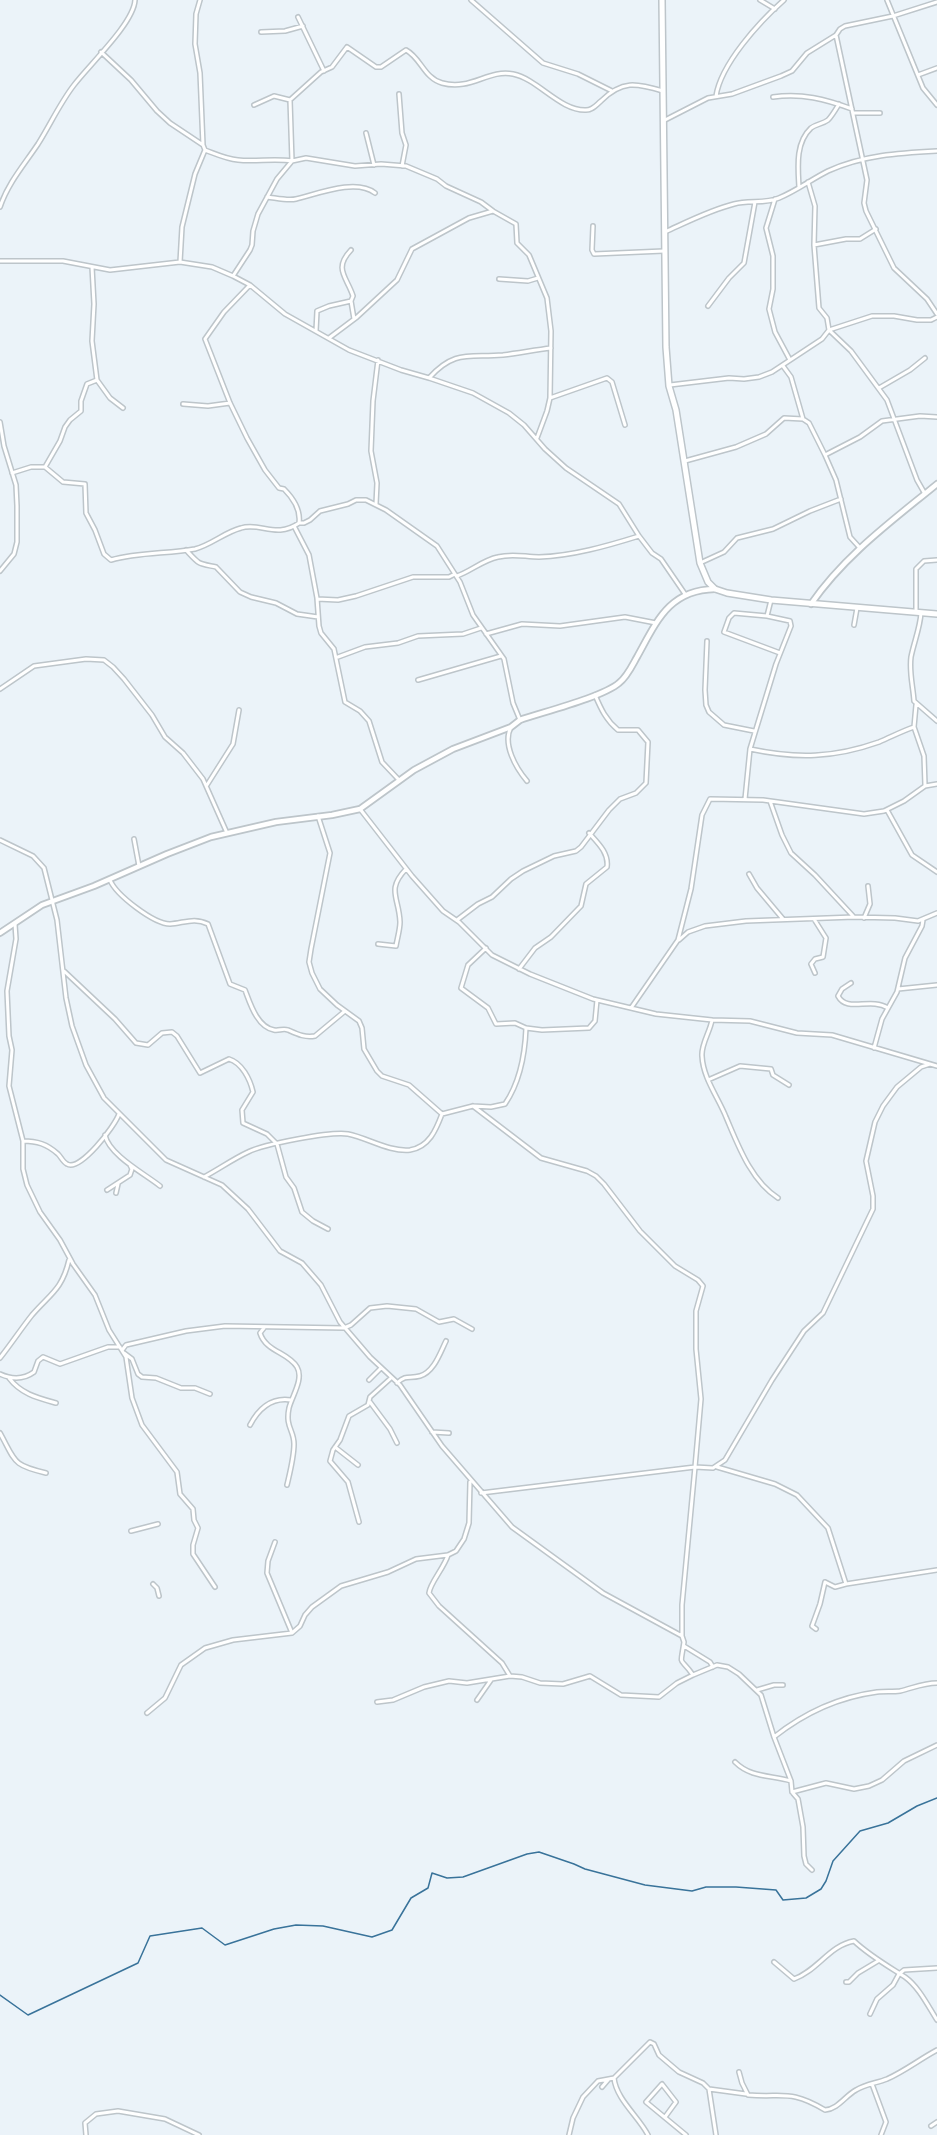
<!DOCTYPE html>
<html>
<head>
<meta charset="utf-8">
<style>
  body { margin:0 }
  canvas { display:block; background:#ebf3f9 }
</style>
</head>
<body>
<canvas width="937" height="2135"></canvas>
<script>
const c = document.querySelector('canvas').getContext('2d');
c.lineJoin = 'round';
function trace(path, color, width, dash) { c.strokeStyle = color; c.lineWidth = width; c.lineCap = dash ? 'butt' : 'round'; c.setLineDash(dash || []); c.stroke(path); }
trace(new Path2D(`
  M 0,1995 L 28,2015 L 138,1963 L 150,1936 L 202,1928 L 225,1945 L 274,1929 L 296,1925 L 323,1926 L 372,1937 L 392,1930 L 411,1898 L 428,1888 L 432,1873 L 447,1878 L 463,1877 L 527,1854 L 539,1852 L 574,1864 L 585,1869 L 645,1885 L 692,1891 L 706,1887 L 736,1887 L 776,1890 L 783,1900 L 806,1898 L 821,1889 L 826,1881 L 833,1861 L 860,1831 L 888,1823 L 917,1806 L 937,1798`), '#39739a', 1.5);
const minor = new Path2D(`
  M 471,0 L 543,63 L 578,74 L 612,91
  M 760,0 L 775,9
  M 887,0 L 923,88 L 937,105
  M 937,2 L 893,16 L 845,26 L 840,29 L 836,35 L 867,180 L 864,203 L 866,211 L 894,268 L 927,299 L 937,314
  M 298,17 L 324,71
  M 261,32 L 285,31 L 303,26
  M 101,52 L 131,80 L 157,111 L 170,123 L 203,145
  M 918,75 L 937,68
  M 399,94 L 402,133 L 406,145 L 402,166
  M 716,96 C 721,64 759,22 784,0
  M 773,97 C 802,93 825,99 852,109
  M 254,105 L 274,96 L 290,100
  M 853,113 L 880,113
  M 665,120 L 708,98 L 732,94 L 781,76 L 792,71 L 807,53 L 836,35
  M 366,133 L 374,165
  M 205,150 C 216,154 226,159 238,160 C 256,162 274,158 292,161 L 290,100 L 321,72 L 332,67 L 347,47 L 376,67 L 381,67 L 406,50 C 421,58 424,78 442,83 C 471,91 488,69 513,74 C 538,79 560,111 586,110 C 593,110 596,105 601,101 C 622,80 636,83 663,91
  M 808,182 L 815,206 L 814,245 L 819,308 L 827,318 L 829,330 L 851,351 L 887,400 L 917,480 L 925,494
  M 799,187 C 798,168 795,143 811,128 C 816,124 823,124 828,120 C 832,116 836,109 839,104
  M 267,197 C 276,198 288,201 296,199 C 317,194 356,178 375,193
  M 775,199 L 766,228 L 773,256 L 773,289 L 769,309 L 775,332 L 790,360
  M 0,207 C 8,183 24,165 38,144 C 50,125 60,103 74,85 C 89,65 134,23 135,0
  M 593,226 L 592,250 L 594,254 L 664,251
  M 665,232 C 687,222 710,210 734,204 C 749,200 765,204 779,198 C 796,191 812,179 828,171 C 863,155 899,153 937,151
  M 814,245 L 846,239 L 860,239 L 876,229
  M 351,250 C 333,269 347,277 353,296 L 351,301 L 354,319
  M 0,261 L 63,261 L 110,270 L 180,262 L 212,267 L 233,276 L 250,285 L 285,314 L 349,350 L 401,370 L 429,378 L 473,393 L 509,413 L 524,425 L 545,449 L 566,468 L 619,504 L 639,536 L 652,553 L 661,559 L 685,594
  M 180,262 L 182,227 L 195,174 L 205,150 L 203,145 L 200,73 L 195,44 L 196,14 L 200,0
  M 92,267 L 94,304 L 92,341 L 97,380 L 110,398 L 123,408
  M 233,276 L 250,250 L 252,245 L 253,231 L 258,214 L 277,179 L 292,161 L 306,158 L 355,166 L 381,164 L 406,166 L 437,179 L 446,186 L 481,202 L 493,211 L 516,224 L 517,243 L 529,255 L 547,298 L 551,331 L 550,398 L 547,411 L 537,438
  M 499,279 L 528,281 L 538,278
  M 250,285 L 224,312 L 205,339 L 230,403 L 247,438 L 265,470 L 279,488 L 284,489 C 293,498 301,509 299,523
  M 708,306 L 729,278 L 744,263 L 755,202
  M 316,331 L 317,311 L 329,306 L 351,301
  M 329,338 L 357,317 L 397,280 L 412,249 L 469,218 L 493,211
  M 783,366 L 791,377 L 803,419 L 809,423 L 825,455 L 860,437 L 882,421 L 920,416 L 937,417
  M 429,378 C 455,349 470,358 503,355 C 519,353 535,350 551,348
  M 670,385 L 729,378 L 744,379 L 759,377 L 772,372 L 822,339 L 829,330 L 872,316 L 894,316 L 917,320 L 931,320 L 937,317
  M 879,388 L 910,370 L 925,358
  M 550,398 L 607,378 L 612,382 L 625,425
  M 183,404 L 208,406 L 230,403
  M 0,422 L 4,446 L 16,485 L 17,506 L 17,542 L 14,554 L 0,571
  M 825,455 L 836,480 L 850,537 L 860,548
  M 685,461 L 736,447 L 766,434 L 784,418 L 803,419
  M 45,467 L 63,482 L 85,484 L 86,513 L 95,530 L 104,554 L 111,560 C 139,552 167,554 195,549 C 211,545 225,532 241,528 C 261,522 276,539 299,523 L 304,523 L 310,520 L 320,511 L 348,504 L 356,500 L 366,500 L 386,510 L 437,546 L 460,582 L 473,615 L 504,659 L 513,703 L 520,720
  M 12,473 L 31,467 L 45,467 L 60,441 L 65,427 L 70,420 L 81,411 L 81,401 L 87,384 L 97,380
  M 376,504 L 377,483 L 371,451 L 373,401 L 378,360
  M 294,526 L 309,555 L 317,598 L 319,626 L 321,633 L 334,649 L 345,702 L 360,711 L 369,721 L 382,762 L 399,780
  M 186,550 C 200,565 197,563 216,567 L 240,592 L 251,597 L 276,603 L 297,614 L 318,617
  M 700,563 L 724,552 L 737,538 L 773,529 L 810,511 L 841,499
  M 457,576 C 471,571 483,560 498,557 C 513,553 525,557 539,557 C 572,556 607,546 639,536
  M 317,599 L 338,600 L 356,596 L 413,577 L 449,577 L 455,574
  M 916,612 L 916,569 L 924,561 L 937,560
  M 921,613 C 920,628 914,642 911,657 C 909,672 913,686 914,701 L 937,721
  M 767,616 L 734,613 L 729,618 L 724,632 L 780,653
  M 854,625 L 857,608
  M 486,634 L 522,624 L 560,626 L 625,617 L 656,623
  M 707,641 L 705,690 L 706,705 L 709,712 L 724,725 L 754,731
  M 338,657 L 365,647 L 398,643 L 418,636 L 463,634 L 481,628
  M 418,680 L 501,656
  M 0,689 L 34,666 L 86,659 L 104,660 L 113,667 L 124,679 L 152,715 L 165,737 L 183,753 L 203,779 L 227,833
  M 916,705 L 914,727 L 924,756 L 925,785
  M 511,727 C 502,744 516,768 527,781
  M 750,749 L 776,664 L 791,626 L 790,621 L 767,616 L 771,600
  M 207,785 L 233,744 L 239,710
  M 745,799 L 750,749 C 797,759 834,758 879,742 C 891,737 902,731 914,727
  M 770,801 L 782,835 L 791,853 L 815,875 L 853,916
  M 360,809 L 412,876 L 443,911 L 459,922 L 492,955 L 530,974 L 593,999 L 656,1014 L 712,1020 L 750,1021 L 797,1033 L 832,1035 L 937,1066
  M 887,810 L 912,855 L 937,872
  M 318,816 L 330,853 L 311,949 L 309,962 L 312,973 L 320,989 L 337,1005 L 359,1021 L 362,1028 L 364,1049 L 377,1071 L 382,1076 L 409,1085 L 442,1114
  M 134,839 L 139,866
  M 0,840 L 33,856 L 44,868 L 57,920 L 66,998 L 72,1026 L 86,1065 L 104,1098 L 166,1160 L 222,1185 L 248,1209 L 280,1251 L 302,1263 L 321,1285 L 340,1322 L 370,1357 L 400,1385 L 442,1446 L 512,1527 L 603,1593 L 682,1636
  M 749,874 L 757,888 L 783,919
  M 110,880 C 116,895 154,924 170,924 C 184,923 194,917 208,924 L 230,984 L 245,990 C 250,1003 257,1027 274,1030 C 279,1031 283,1028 288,1030 C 297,1034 305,1038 315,1036 L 345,1011
  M 864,918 L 870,904 L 868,886
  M 814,919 L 826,938 L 823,957 L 815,959 L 811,964 L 815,973
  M 457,920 L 478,904 L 492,897 L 511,879 L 523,871 L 554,856 L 576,851 L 581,847 L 609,810 L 620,799 L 636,793 L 646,783 L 648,742 L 638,730 L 618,730 C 606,720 601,709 595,695
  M 15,924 L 16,939 L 7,991 L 9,1036 L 12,1050 L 9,1086 L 23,1141 L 23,1169 L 27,1185 L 40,1212 L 60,1240 L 73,1264 L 95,1295 L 109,1330 L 126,1357 L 132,1398 L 142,1425 L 177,1472 L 180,1494 L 193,1509 L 194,1520 L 198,1528 L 193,1545 L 193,1554 L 215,1587
  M 679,940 L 688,932 L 705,926 L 746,921 L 854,917 L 895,918 L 918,921 L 937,913
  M 378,944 L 396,946 C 397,939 400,930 400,922 C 399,897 386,890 406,869
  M 486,948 L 468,965 L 461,988 L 488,1008 L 496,1024 L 515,1023 L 526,1028 L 542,1030 L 589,1028 L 595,1021 L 597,1000
  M 519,969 L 535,948 L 551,937 L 581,906 L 586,884 L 607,867 C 609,853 598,843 589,833
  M 64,971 L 115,1019 L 136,1043 L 148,1045 L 162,1033 L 172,1032 L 177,1036 L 200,1073 L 229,1059 C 242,1063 250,1079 253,1092 L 242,1110 L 243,1123 L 267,1134 L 277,1144 L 286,1177 L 294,1188 L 302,1212 L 313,1221 L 328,1229
  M 851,983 L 842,989 L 838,996 C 847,1013 870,997 888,1008
  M 898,989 L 937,985
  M 631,1008 L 678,940 L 691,889 L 702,815 L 710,799 L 763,800 L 864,814 L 884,811 L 904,801 L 925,786 L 937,784
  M 712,1020 C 710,1032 701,1044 702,1056 C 703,1078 718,1097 726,1117 C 738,1145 751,1181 778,1198
  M 874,1048 L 882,1019 L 897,992 L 905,958 L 922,926 L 923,920
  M 708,1080 L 740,1066 L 771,1069 L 773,1075 L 789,1085
  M 473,1106 L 541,1158 L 587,1171 L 596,1176 L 604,1184 L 640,1231 L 675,1266 L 698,1280 L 703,1286 L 696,1311 L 696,1349 L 701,1399 L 695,1467 L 481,1493
  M 442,1114 L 473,1106 L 491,1107 L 505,1104 C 520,1082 525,1054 526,1028
  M 105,1135 C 109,1155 145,1174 160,1186
  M 23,1141 C 37,1141 47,1144 58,1154 C 61,1157 63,1162 67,1164 C 80,1172 115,1126 119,1114
  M 204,1177 C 219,1169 233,1159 248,1152 C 264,1144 332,1131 348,1134 C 368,1138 389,1152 410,1150 C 429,1147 436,1130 442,1114
  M 107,1190 L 130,1175 L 132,1169 L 130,1165
  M 116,1193 L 118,1184
  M 264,1328 L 260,1333 C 266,1352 288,1352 297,1367 C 304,1379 292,1396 289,1408 C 285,1427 294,1430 294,1444 C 294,1457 290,1472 287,1485
  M 123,1349 L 126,1345 L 186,1331 L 225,1326 L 344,1328 L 351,1325 L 370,1308 L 387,1306 L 416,1309 L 439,1322 L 454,1319 L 472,1329
  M 124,1353 L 132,1359 L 138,1374 L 142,1377 L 156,1378 L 181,1388 L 195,1388 L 210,1394
  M 0,1358 C 11,1344 21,1329 32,1315 C 50,1294 62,1290 69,1260
  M 0,1374 C 11,1379 23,1380 34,1372 L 38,1361 L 43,1357 L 60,1364 L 108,1347 L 120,1347
  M 9,1378 C 21,1394 38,1398 56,1403
  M 369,1380 L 381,1368
  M 397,1383 C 407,1374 409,1379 420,1376 C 434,1372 440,1353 446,1341
  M 370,1402 L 390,1429 L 397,1443
  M 250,1425 C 259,1408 272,1397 291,1400
  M 432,1432 L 449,1433
  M 0,1433 C 16,1462 12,1465 46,1473
  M 335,1447 L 358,1465
  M 717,1467 L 775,1484 L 797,1495 L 828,1528 L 846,1584
  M 359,1522 L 348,1482 L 330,1461 L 333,1450 L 340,1440 L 349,1416 L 368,1405 L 370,1397 L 391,1378
  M 131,1531 L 158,1524
  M 275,1542 L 268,1561 L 267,1573 L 292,1633
  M 448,1555 C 444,1568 430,1583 429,1593 L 439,1606 L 502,1663 L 510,1676
  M 153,1584 L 157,1588 L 159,1596
  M 816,1629 L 812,1626 L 820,1604 L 825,1582 L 835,1587 L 846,1584 L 937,1570
  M 684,1646 L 710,1662 L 713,1667
  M 693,1675 L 717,1665 L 728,1667 L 739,1674 L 761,1695 L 774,1737 L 791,1781 L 792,1792 L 798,1799 L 803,1827 L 804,1856 L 806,1864 L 812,1870
  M 757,1690 L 774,1685 L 783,1685
  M 477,1700 L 491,1680
  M 377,1702 L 393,1700 L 424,1687 L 449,1681 L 467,1683 L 510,1676 L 522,1677 L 540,1683 L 563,1684 L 590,1676 L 621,1695 L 659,1697 L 677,1683 L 693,1675 C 679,1655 680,1669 684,1642 L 682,1636 L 682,1605 L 695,1467 L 713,1468 L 725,1460 L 772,1380 L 804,1331 L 823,1313 L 873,1209 L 873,1196 L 866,1161 L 875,1122 L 883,1106 L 897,1087 L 921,1067 L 930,1064
  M 147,1713 L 165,1698 L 181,1665 L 205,1648 L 233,1640 L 292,1633 L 300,1626 L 305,1615 L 312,1607 L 341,1586 L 388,1572 L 416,1559 L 448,1555 L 456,1551 L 464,1539 L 469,1523 L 470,1482
  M 774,1737 C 803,1714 839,1697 877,1692 C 884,1691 893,1692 900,1691 C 913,1688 923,1683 937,1683
  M 735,1762 C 751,1778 771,1775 791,1781
  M 792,1792 L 826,1783 L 854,1789 L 869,1786 L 882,1780 L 904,1761 L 937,1745
  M 774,1962 L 794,1979 C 817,1971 830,1945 854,1941 C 870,1956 888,1966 905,1977 C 919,1987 928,2006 937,2020
  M 846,1982 L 849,1982 L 858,1973 L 878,1961
  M 870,2014 L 877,1999 L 893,1985 L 899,1974 L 904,1970 L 937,1968
  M 739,2072 L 742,2083 L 748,2095 C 783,2098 790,2089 825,2110 C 838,2109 845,2096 856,2090 C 866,2084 877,2083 887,2079 C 905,2071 920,2059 937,2050
  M 614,2078 C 616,2099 639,2117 648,2135
  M 872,2084 L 886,2122 L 881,2135
  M 602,2087 L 608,2080
  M 709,2089 L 746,2094
  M 665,2117 L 676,2102 L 662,2084 L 646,2102 L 686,2135
  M 931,2126 L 937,2122
  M 86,2135 L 85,2123 L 96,2114 L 118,2111 L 165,2119 L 199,2135
  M 569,2135 L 573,2118 L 583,2097 L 598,2081 L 614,2078 L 650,2042 L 654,2044 L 659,2055 L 679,2072 L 703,2083 L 709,2089 L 716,2135`);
const tertiary = new Path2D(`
  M 811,604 C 845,555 892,521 937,484`);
const secondary = new Path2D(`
  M 0,933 L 42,905 L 94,886 L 167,854 L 211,837 L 276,822 L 332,815 L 360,809 L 414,770 L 453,749 L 511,727 L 520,720 C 543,712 603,697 619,683 C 627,677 632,666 637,657 C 657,621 669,590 715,589`);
const primary = new Path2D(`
  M 662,0 L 666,347 L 669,386 L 676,410 L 700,563 L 708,582 L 715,589 L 727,593 L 771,600 L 937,614`);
trace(minor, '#bdc5ca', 6);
trace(tertiary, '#bdc5ca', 8);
trace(secondary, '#bdc5ca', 8);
trace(primary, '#bdc5ca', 8);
trace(minor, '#fff', 3);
trace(tertiary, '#fff', 4.5);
trace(secondary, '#fff', 4.5);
trace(primary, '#fff', 5);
</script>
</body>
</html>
